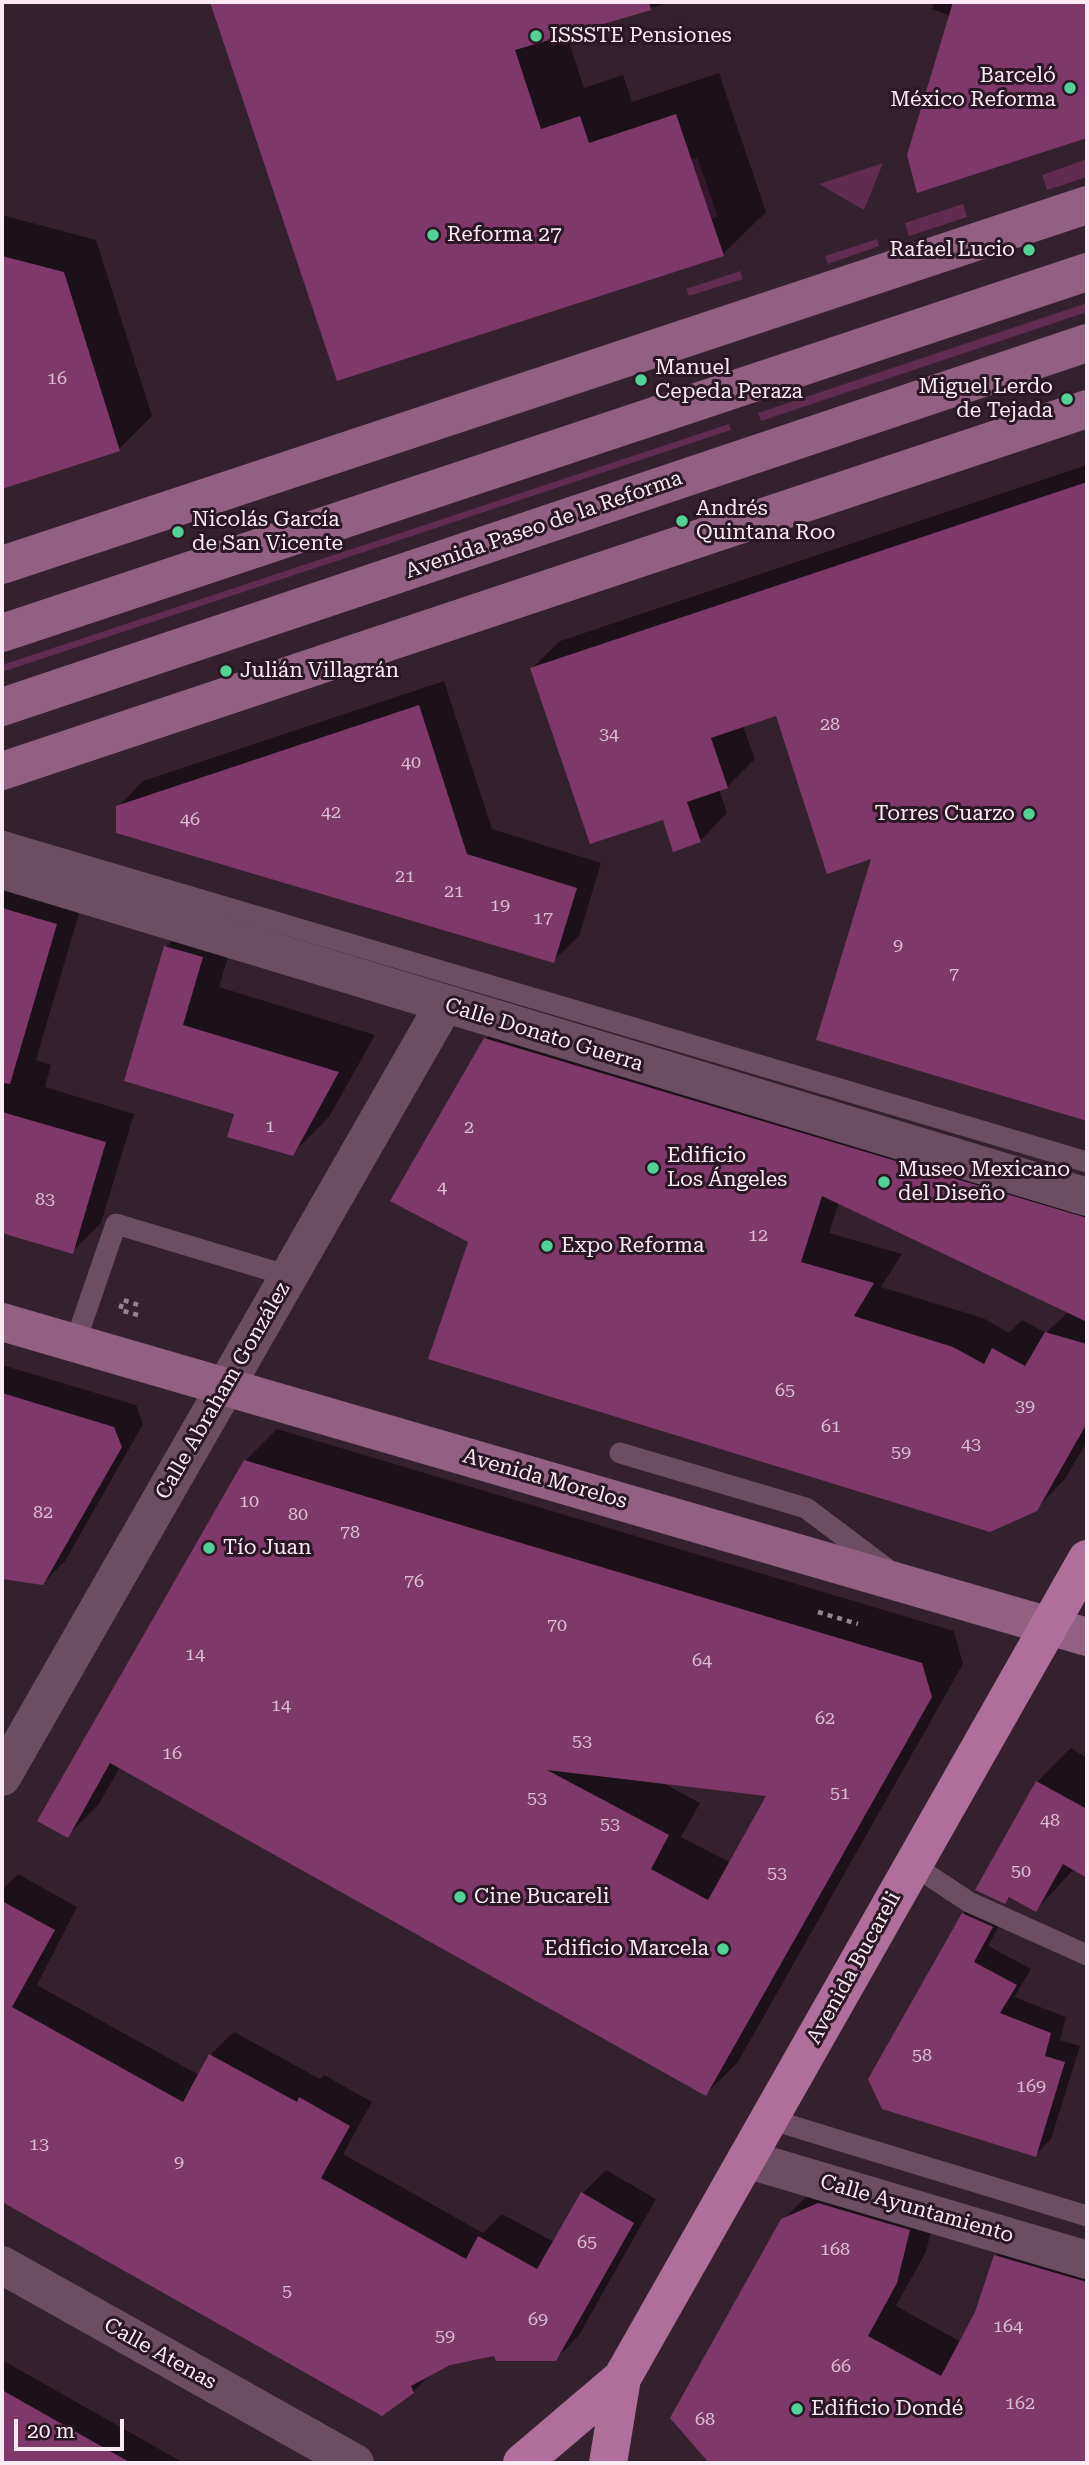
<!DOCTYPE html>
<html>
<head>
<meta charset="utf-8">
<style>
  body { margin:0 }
  #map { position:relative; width:1089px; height:2465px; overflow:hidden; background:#35202e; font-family:"Roboto Serif",serif }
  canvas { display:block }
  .frame { position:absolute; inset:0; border:4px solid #f9eaf4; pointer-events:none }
  .scale { position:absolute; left:14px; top:2419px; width:110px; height:32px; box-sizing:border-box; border:4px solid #f9eaf4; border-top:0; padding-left:9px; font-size:21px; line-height:24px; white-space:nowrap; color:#f9eaf4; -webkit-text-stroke:5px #2b1624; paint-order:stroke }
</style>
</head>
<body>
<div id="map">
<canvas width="1089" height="2465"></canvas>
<div class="frame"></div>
<div class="scale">20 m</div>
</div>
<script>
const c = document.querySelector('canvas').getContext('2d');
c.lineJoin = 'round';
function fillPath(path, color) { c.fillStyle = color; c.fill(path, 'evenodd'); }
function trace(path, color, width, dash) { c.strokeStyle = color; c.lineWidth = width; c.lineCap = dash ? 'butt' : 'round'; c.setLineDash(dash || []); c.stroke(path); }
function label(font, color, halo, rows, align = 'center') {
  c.font = font + ' "Roboto Serif",serif'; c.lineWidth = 6; c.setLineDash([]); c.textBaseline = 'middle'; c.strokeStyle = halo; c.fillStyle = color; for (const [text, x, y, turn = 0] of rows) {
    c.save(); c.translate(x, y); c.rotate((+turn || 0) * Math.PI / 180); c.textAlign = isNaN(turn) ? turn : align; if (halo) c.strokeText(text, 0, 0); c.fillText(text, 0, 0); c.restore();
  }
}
fillPath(new Path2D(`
  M 697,157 L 718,217 L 711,219 L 691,159 Z
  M 1087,159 L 1087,177 L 1047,190 L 1042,175 Z
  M 883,163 L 864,210 L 819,184 Z
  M 963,204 L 967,217 L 909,236 L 905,223 Z
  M 877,239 L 879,246 L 828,264 L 825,256 Z
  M 740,271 L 743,279 L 689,296 L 686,289 Z
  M 1087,303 L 1087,312 L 761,421 L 758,413 Z
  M 729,424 L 731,430 L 2,672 L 2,665 Z`), '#602c50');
fillPath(new Path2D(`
  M 212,2 L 671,2 L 566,33 L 584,88 L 623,75 L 632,102 L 719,73 L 766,212 L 723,254 L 338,378 Z
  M 934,2 L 1087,2 L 1087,136 L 918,191 L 951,16 L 932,9 Z
  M 2,215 L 96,240 L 152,416 L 119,449 L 2,487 Z
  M 1087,465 L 1087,1119 L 818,1039 L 873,856 L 777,714 L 743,726 L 755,759 L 727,787 L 719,789 L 727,813 L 700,841 L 664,818 L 532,668 L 560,641 Z
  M 444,681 L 492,829 L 601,863 L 579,936 L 553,961 L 118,807 L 143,781 Z
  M 2,871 L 84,896 L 36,1060 L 51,1065 L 45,1087 L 134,1114 L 101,1223 L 72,1252 L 2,1231 Z
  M 203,909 L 239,920 L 219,987 L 375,1035 L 329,1117 L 292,1154 L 236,1113 L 126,1080 L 166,947 Z
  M 515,1010 L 1087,1182 L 1087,1442 L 1065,1479 L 1036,1509 L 470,1241 L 486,1039 ZM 839,1202 L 1069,1311 L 1046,1333 L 1022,1320 L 1009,1333 L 983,1318 L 881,1287 L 902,1254 L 829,1233 Z
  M 2,1365 L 136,1405 L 143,1424 L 65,1561 L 43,1583 L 2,1578 Z
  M 277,1429 L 954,1631 L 963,1664 L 738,2062 L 706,2094 L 120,1767 L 99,1804 L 67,1836 L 245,1461 ZM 659,1781 L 769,1794 L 731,1863 L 681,1837 L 700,1803 Z
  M 1071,1748 L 1087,1758 L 1087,1876 L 1074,1869 L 1036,1910 L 1011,1896 L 1005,1902 L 1037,1782 Z
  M 18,1874 L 77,1907 L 37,1985 L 199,2075 L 210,2055 L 234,2032 L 320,2079 L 324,2075 L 372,2102 L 343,2154 L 483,2233 L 502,2214 L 554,2242 L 583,2193 L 606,2170 L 656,2199 L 579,2335 L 556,2359 L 495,2353 L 450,2364 L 431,2374 L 413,2392 L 382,2413 L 2,2200 L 2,1890 Z
  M 979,1898 L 1007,1911 L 988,1946 L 1031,1969 L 1014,1997 L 1066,2017 L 1060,2040 L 1080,2046 L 1051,2139 L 1035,2155 L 884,2108 L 963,1914 Z
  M 812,2191 L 938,2201 L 926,2252 L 896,2306 L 961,2342 L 976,2313 L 996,2256 L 1025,2227 L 1087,2246 L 1087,2463 L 711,2463 L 672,2418 L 783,2220 Z
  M 2,2360 L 184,2463 L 2,2463 Z`), '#0007');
fillPath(new Path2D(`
  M 210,2 L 649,2 L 651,10 L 515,50 L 541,129 L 580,116 L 589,143 L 676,114 L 724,256 L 337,381 Z
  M 953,2 L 1087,2 L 1087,138 L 917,193 L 907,155 Z
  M 2,256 L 64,272 L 120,451 L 2,489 Z
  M 1087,482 L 1087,1121 L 816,1040 L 871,859 L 827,874 L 776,716 L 711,738 L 728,788 L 687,802 L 701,842 L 673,852 L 663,820 L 590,844 L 530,668 Z
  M 419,705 L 467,854 L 577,888 L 554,963 L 116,833 L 116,806 Z
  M 2,908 L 57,924 L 10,1084 L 2,1083 Z
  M 164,946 L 203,957 L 183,1025 L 339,1072 L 293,1156 L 227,1137 L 234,1114 L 124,1081 Z
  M 484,1038 L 1087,1218 L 1087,1322 L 822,1196 L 801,1262 L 874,1283 L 854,1316 L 953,1347 L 984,1364 L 992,1348 L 1025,1366 L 1045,1332 L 1087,1344 L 1087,1423 L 1037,1511 L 990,1532 L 428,1359 L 468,1242 L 390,1201 Z
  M 2,1112 L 106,1142 L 73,1254 L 2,1233 Z
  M 2,1393 L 114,1427 L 122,1447 L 43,1585 L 2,1579 Z
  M 244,1460 L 922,1663 L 932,1697 L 706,2096 L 110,1763 L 68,1838 L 37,1821 ZM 547,1770 L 766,1796 L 708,1900 L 651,1869 L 669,1835 Z
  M 1036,1781 L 1087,1809 L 1087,1878 L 1063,1864 L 1036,1912 L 1009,1897 L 1005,1904 L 975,1890 Z
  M 2,1901 L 55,1930 L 12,2007 L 183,2102 L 209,2054 L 297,2102 L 299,2097 L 350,2126 L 321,2178 L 466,2259 L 478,2236 L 537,2269 L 581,2192 L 634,2223 L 556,2361 L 496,2361 L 494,2356 L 450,2365 L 411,2386 L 414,2393 L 382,2416 L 2,2202 Z
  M 962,1913 L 993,1927 L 974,1962 L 1017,1985 L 1000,2013 L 1051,2033 L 1045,2056 L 1065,2062 L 1036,2157 L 882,2109 L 868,2079 Z
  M 818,2203 L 910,2230 L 897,2283 L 868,2336 L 941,2376 L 975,2312 L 994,2255 L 1087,2282 L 1087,2463 L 709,2463 L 670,2418 L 781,2219 Z
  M 2,2390 L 131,2463 L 2,2463 Z`), '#7e3869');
trace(new Path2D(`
  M 138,1315 L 120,1310 L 123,1300 L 142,1306
  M 818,1612 L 858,1624`), '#968490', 4.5, [5, 5]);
trace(new Path2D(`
  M 2,841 L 1087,1162
  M 75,1343 L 116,1224 L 289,1276
  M 620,1453 L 806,1508 L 887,1569
  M 913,1865 L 969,1902 L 1087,1955
  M 769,2119 L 1087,2216`), '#6c4d61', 21);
trace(new Path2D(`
  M 2,870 L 1087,1197
  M 2,1777 L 444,1005
  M 746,2159 L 1087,2260
  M 2,2265 L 355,2463`), '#6c4d61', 38);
trace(new Path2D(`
  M 2,565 L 1087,205
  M 2,633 L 1087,272
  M 2,707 L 1087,343
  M 2,771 L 1087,409
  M 2,1322 L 1087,1637`), '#926081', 38);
trace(new Path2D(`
  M 522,2463 L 622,2378 L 1087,1559
  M 608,2463 L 622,2378`), '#af6f9a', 38);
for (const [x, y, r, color] of [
  [536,36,7,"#51d397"],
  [1070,88,7,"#51d397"],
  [433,235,7,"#51d397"],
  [1029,250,7,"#51d397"],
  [641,380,7,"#51d397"],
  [1067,399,7,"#51d397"],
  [682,521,7,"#51d397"],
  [178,532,7,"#51d397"],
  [226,671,7,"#51d397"],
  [1029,814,7,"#51d397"],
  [653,1168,7,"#51d397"],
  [884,1182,7,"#51d397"],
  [547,1246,7,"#51d397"],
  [209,1548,7,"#51d397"],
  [460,1897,7,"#51d397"],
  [723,1949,7,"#51d397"],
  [797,2409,7,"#51d397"]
]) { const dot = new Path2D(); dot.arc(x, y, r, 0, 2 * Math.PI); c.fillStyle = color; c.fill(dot); trace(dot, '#2b1624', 2.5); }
label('18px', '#dabed1', null, [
  ["16",57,379],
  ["28",830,725],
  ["34",609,735],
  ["40",411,763],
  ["42",331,813],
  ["46",190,820],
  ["21",405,877],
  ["21",454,892],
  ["19",500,906],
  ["17",543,919],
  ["9",898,946],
  ["7",954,975],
  ["1",270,1127],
  ["2",469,1128],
  ["4",442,1188],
  ["83",45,1200],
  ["12",758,1236],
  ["65",785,1391],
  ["39",1025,1407],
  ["61",831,1427],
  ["43",971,1445],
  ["59",901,1453],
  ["10",249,1502],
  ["82",43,1513],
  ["80",298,1515],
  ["78",350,1533],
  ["76",414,1582],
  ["70",557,1626],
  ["14",195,1655],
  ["64",702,1661],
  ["14",281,1706],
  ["62",825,1719],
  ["53",582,1742],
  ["16",172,1754],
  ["51",840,1794],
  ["53",537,1799],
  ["48",1050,1821],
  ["53",610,1825],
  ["50",1021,1872],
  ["53",777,1874],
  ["58",922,2056],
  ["169",1031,2087],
  ["13",39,2145],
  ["9",179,2163],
  ["65",587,2243],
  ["168",835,2250],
  ["5",287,2292],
  ["69",538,2320],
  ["164",1008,2327],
  ["59",445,2337],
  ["66",841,2367],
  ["162",1020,2404],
  ["68",705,2420]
]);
label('21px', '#f9eaf4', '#2b1624', [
  ["ISSSTE Pensiones",550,36],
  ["Barceló",1056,76,"right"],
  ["México Reforma",1056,100,"right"],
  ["Reforma 27",447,235],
  ["Rafael Lucio",1015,250,"right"],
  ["Manuel",655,368],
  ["Cepeda Peraza",655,392],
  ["Miguel Lerdo",1053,387,"right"],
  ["de Tejada",1053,411,"right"],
  ["Andrés",696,509],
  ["Quintana Roo",696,533],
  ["Nicolás García",192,520],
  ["de San Vicente",192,544],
  ["Julián Villagrán",240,671],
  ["Torres Cuarzo",1015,814,"right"],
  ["Edificio",667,1156],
  ["Los Ángeles",667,1180],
  ["Museo Mexicano",898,1170],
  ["del Diseño",898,1194],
  ["Expo Reforma",561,1246],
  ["Tío Juan",223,1548],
  ["Cine Bucareli",474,1897],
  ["Edificio Marcela",709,1949,"right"],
  ["Edificio Dondé",811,2409]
], 'left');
label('21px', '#f9eaf4', '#2b1624', [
  ["Avenida Paseo de la Reforma",544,525,-19],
  ["Calle Donato Guerra",544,1035,17],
  ["Calle Abraham González",223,1391,-60],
  ["Avenida Morelos",545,1479,16],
  ["Avenida Bucareli",854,1968,-61],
  ["Calle Ayuntamiento",917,2209,16],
  ["Calle Atenas",160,2354,29]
]);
</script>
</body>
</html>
